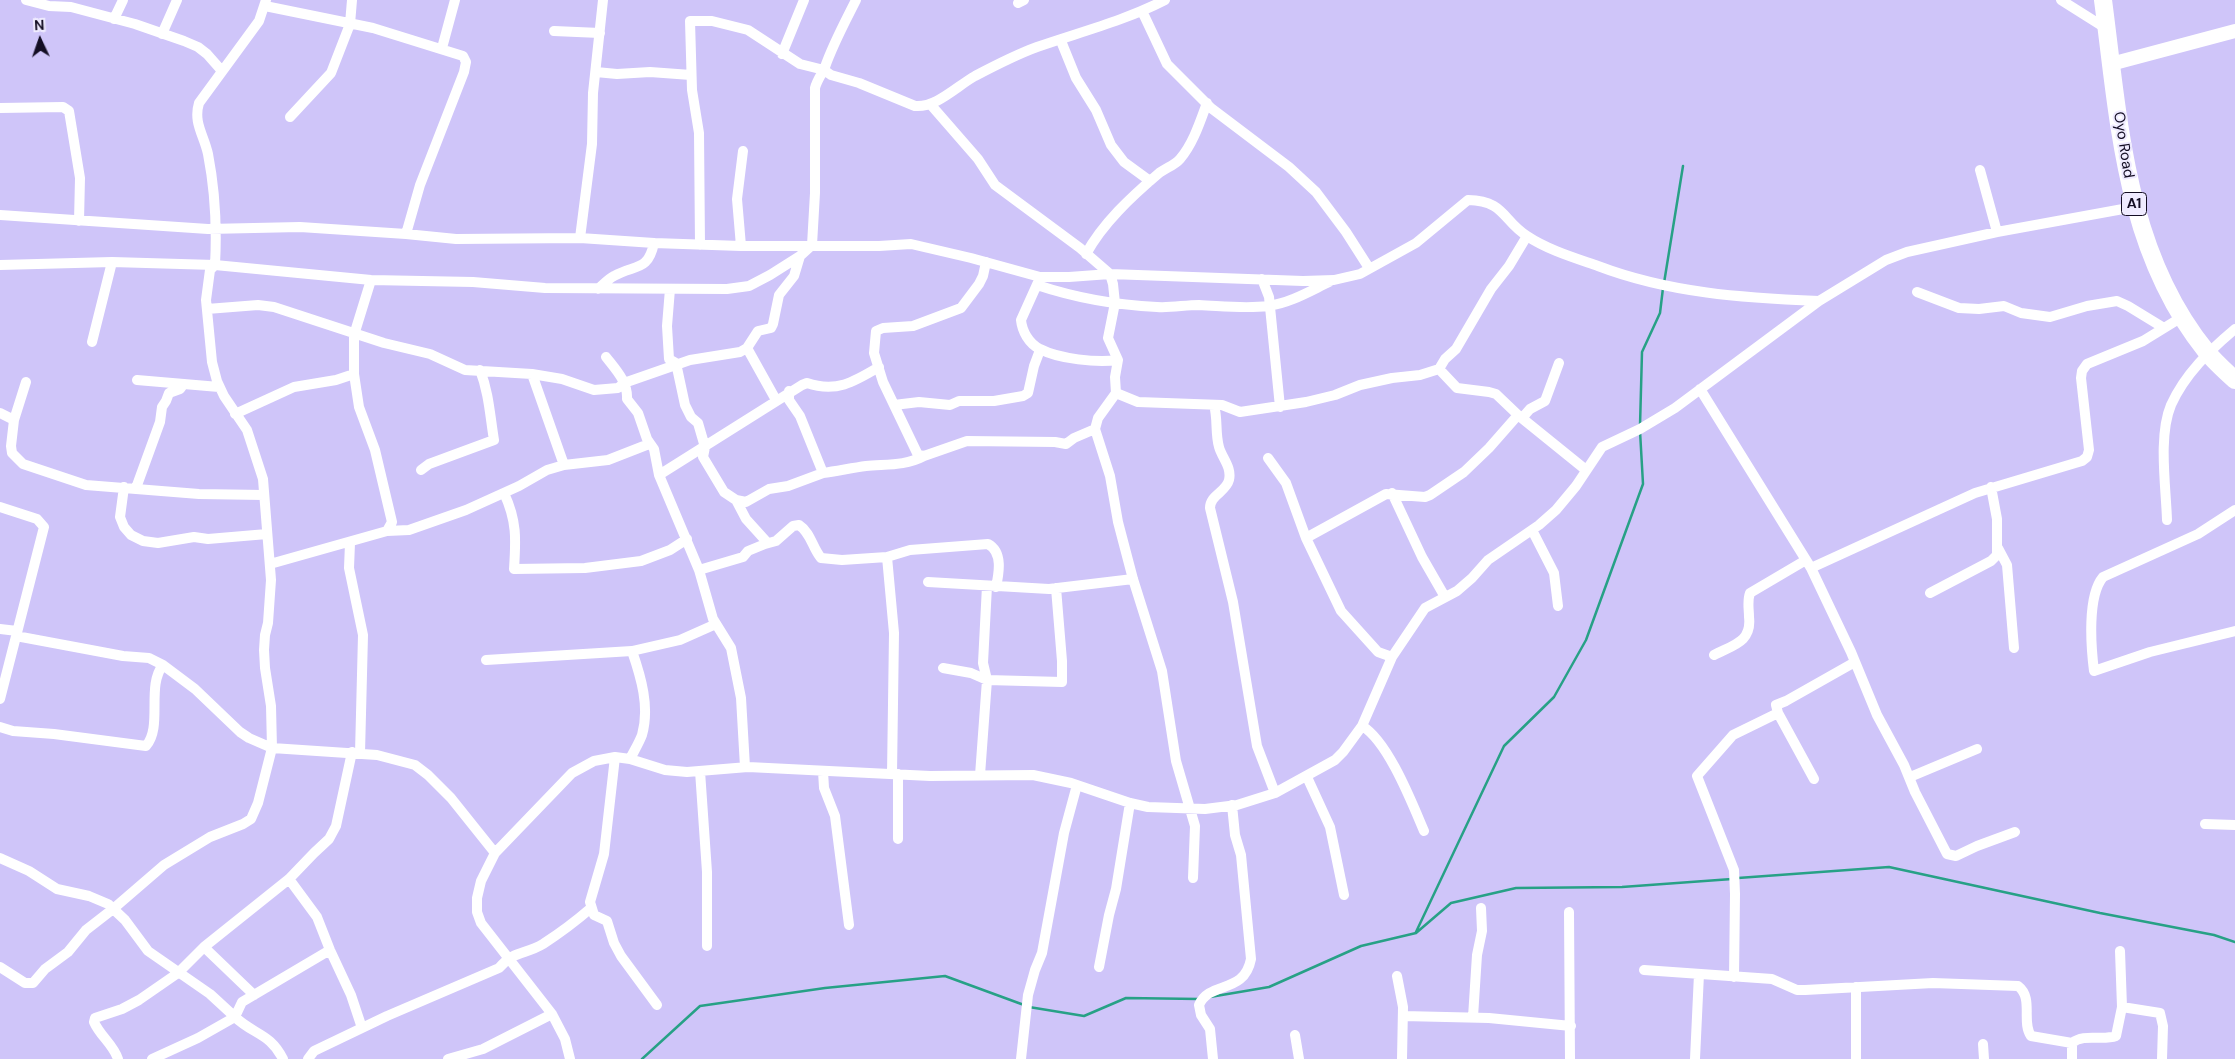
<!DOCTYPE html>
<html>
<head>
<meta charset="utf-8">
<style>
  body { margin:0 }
  #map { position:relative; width:2235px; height:1059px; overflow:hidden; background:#cfc5f9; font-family:"DM Sans",sans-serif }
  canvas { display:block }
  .north { position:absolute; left:15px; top:15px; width:50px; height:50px; -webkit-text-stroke:4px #efebff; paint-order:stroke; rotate:357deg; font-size:14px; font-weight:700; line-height:20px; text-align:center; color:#140e24 }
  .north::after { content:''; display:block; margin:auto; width:18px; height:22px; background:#140e24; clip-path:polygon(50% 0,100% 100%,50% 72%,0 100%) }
</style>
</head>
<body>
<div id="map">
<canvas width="2235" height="1059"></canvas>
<div class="north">N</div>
</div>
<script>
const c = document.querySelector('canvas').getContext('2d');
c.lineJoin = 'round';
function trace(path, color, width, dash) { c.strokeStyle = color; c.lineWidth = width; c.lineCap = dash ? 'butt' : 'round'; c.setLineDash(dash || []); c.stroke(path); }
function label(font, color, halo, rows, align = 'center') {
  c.font = font + ' "DM Sans",sans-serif'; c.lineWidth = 4; c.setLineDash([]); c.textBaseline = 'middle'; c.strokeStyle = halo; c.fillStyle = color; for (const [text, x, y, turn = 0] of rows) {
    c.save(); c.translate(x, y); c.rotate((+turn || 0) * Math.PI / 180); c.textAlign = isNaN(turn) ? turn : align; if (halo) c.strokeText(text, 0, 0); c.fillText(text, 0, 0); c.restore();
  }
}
trace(new Path2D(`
  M 1664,283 L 1683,166
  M 1640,426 L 1642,352 L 1660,313 L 1663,288
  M 1738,878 L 1889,867 L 2100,913 L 2214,935 L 2235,942
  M 1416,932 L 1504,746 L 1554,697 L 1586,640 L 1643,484 L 1640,431
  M 1210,997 L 1269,987 L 1361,946 L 1416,933 L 1451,903 L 1516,888 L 1622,887 L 1732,879
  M 1029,1007 L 1084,1016 L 1126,998 L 1199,999
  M 642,1059 L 700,1006 L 825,988 L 945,976 L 1024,1005`), '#27a186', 2.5);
trace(new Path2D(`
  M 26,0 L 49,6 L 71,7 L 135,24 L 184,41 L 198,47 L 207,54 L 222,71
  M 2061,0 L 2107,29
  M 1018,3 L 1024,0
  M 265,6 L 373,28 L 463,56 L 466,62 L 464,72 L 420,185 L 406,234
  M 1142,11 L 1167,64 L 1211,108 L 1289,167 L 1316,192 L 1346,232 L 1369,268
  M 114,19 L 123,0
  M 554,31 L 600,33
  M 162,34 L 177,0
  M 1061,41 L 1076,78 L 1096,110 L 1111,145 L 1124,162 L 1150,181
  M 442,48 L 455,0
  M 782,54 L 804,0
  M 596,72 L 617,74 L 650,72 L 691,75
  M 931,105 L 978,159 L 995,185 L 1080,248 L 1110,274 L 1113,284 L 1115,303 L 1108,338 L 1118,360 L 1115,377 L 1116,393 L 1098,418 L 1095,429 L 1110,476 L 1118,522 L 1133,579 L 1162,671 L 1176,761 L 1195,826 L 1193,878
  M 0,108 L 63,107 L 69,111 L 80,178 L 79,221
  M 290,117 L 331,73 L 350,24 L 352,0
  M 1980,170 L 1997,232
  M 0,215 L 208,229 L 300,227 L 406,234 L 456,239 L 580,238 L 654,243 L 741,246 L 879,246 L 911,244 L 971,258 L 1040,277 L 1069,277 L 1110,274 L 1303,281 L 1334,280 L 1360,274 L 1416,243 L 1468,200 C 1505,201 1502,220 1527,236 C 1548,250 1575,258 1598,266 C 1669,293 1743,298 1819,301
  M 580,238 L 592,144 L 593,93 L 603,0
  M 700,245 L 699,133 L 692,90 L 690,21 L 712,21 L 748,30 L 800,64 L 824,70 L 831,75 L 859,83 L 915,106 C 936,108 957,86 975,76 C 994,66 1015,55 1037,47 C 1080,32 1124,21 1165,0
  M 741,246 L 737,199 L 743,151
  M 1086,254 C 1103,223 1131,197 1158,174 C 1165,168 1174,166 1180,159 C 1193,144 1200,122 1207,103
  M 986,262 L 983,276 L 979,284 L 961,308 L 913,326 L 883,328 L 876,331 L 874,353 L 883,382 L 918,455 L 924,456 L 967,441 L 1055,442 L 1066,444 L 1074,438 L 1095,429
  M 0,265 L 112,262 L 215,265 L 371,280 L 473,282 L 545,288 L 727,289 L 749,286 L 770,275 L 800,256 L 812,245 L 815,193 L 815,88 C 817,80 822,74 825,67 C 833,44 845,22 856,0
  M 1262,279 L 1269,297 L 1280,407
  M 1039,280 L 1021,320 C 1022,331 1029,344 1040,349 C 1059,359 1097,363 1118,360
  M 1037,285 C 1076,298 1116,305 1157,307 C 1171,308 1185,305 1199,305 C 1222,306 1245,309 1268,306 C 1290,303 1310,291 1329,282
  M 598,289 C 603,285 608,279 614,276 C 635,264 648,272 654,243
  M 670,289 L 667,326 L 669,359 L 676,363 L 685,405 L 691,417 L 698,423 L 705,447 L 703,457 L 724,492 L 736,500 L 746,519 L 765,540 L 765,544 L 748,551 L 743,557 L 699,570
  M 1917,292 L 1959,308 L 1979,309 L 2004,306 L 2021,313 L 2050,317 L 2087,306 L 2117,301 L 2128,306 L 2164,328
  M 207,309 L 258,305 L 274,307 L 384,343 L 430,354 L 465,370 L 532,374 L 562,379 L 594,390 L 618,388 L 624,383 L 690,360 L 740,352 L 747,348 L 758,331 L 771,328 L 773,324 L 779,295 L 794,276 L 800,256
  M 92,342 L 112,262
  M 747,348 L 776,400
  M 606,357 C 616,370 628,382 627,399 L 638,413 L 647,439 L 654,449 L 659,475 L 699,570 L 713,619 L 731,648 L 741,698 L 745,767
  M 532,374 L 564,465
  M 137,380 L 219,387
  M 26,382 L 14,420 L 11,446 L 12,453 L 23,464 L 86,485 L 199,494 L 264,495
  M 1700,389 L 1811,568 L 1851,652 L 1877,715 L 1904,765 L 1915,792 L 1947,854 L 1956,856 L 1977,846 L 2015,832
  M 789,391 L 789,400 L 800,416 L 823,473 C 837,471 852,468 866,466 C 887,464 905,466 924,456
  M 1116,393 L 1138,402 L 1222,405 L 1240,412 L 1306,402 L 1335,395 L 1360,385 L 1392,378 L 1420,375 L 1439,369 L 1445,359 L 1456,349 L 1491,289 L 1509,266 L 1527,236
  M 894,405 L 919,402 L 950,405 L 959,401 L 994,401 L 1023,396 L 1028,393 L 1034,366 L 1040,350
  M 1214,405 C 1218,419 1215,433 1219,447 C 1222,458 1232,467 1229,480 C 1226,492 1210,495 1210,508 L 1233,602 L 1257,746 L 1275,793
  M 0,413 L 14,420
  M 235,414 L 294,387 L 336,380 L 354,374
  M 1518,415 L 1586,470
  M 1523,417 L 1530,409 L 1545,401 L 1559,363
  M 1268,458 L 1286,483 L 1306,538 L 1341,611 L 1378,652 L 1392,657
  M 421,470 L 429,464 L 494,440 C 490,416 489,393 480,370
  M 659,475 L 802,385 L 807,383 C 836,393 854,382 879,367
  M 124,487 L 120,517 L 124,527 L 131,535 L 143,541 L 158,543 L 194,537 L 208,539 L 267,534
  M 136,488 L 160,422 L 162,407 L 166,401 L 169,393 L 180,389 L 183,385
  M 504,493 C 517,521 516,539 514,569 L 585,568 L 641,561 L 670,550 L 687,539
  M 1392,493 L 1422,557 L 1445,597
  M 736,500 L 746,502 L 769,489 L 788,486 L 823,473
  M 0,507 L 37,519 L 44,527 L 0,699
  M 2235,510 L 2198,534 L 2103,577 C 2087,596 2091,647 2094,671 L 2150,652 L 2235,631
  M 2167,520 C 2166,487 2158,436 2171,405 C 2185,374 2210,350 2235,329
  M 1532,530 L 1554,573 L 1558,606
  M 387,531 L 409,530 L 466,510 L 519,486 L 547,470 L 564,465 L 608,460 L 649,444
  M 1306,538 L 1386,494 L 1425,497 L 1430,495 L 1464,472 L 1489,448 L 1518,415 L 1496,394 L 1489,392 L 1457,388 L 1439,369
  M 350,543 L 349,568 L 363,635 L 360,753
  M 765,544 L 776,541 L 793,526 L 799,525 C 811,533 812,547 821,558 L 842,560 L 887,557 L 910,550 L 988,544 C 1003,552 999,573 996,587
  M 1998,548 L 2007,565 L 2014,648
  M 887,557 L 894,633 L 892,774
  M 270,564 L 387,531 L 392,522 L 375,450 L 359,407 L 354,374 L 354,335 L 371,280
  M 1811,568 L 1975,493 L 2082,461 L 2087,457 L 2089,450 L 2081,378 L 2082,371 L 2087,364 L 2143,341 L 2182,317
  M 928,582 L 1049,589 L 1133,579
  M 1930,593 L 1991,561 L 1997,555 L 1997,519 L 1991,487
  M 0,629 L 17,631
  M 16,636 L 123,656 L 149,658 L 163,665 L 195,689 L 240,732 L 249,738 L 272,748 L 377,755 L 415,765 L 428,775 L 451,798 L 495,853
  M 1714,655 C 1733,645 1752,642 1749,617 C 1749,609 1747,601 1750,593 L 1806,560
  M 486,660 L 632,651 L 680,640 L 716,624
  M 943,668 L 971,673 L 987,680 L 1062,682 L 1062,661 L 1056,588
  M 1778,713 L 1814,779
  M 1362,726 C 1388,741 1412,803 1424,831
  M 0,727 L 13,731 L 54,734 L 146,746 C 163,727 146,686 163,665
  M 615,757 L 604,854 L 590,902 L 594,915 L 607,921 L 614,943 L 621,956 L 657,1005
  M 630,759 C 634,751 639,743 642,735 C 650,707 641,677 632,651
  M 700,771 L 707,872 L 707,946
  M 823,771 L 824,788 L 835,816 L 849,925
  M 898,774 L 898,839
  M 980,775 L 987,680 L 983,663 L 987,586
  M 1307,777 L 1330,827 L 1344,895
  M 1910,777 L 1977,749
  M 2205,824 L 2235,825
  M 0,858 L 29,871 L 57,889 L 89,896 L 108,904 L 125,920 L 148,951 L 210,994 L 235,1017 L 198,1038 L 152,1059
  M 289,879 L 317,917 L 330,950 L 351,995 L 362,1028
  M 1569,912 L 1570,1059
  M 204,947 L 254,995
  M 0,967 L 25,983 L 33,983 L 45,969 L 68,952 L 86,930 L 113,909 L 164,865 L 210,837 L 243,824 L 251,819 L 258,803 L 272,748 L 271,706 L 265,668 L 264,650 L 265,635 L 268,623 L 271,580 L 263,479 L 247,430 L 224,396 L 217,381 L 212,362 L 206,300 L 210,270 L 215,265 C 217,228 215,190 208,154 C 204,135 193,123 199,103 L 259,21 L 266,0
  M 1099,967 L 1109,915 L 1116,889 L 1130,803
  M 1644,970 L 1772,979 L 1797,990 L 1805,990 L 1933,983 L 2018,986 C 2034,998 2021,1022 2031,1036 L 2072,1043 C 2084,1033 2102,1041 2116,1036 L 2122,1007 L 2120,951
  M 1397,976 L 1403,1007 L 1402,1059
  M 1734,977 L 1735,894 L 1734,870 L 1697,776 L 1733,735 L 1778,713 L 1776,705 L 1786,701 L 1855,662
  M 2122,1007 L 2160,1013 L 2163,1026 L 2162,1059
  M 1403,1016 L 1489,1018 L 1571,1026
  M 1473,1017 L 1477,955 L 1482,931 L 1481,908
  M 1295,1035 L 1299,1059
  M 1983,1044 L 1984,1059
  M 118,1059 C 113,1044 100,1036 94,1022 L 95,1018 L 122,1009 L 139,1000 L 178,973 L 204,947 L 289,879 L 314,853 L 329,839 L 336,826 L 352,752
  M 283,1059 C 270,1033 254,1035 235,1017 L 242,1002 L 330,950
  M 308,1059 L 314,1051 L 387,1016 L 499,968 C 514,950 525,955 543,944 C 560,933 576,921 591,908
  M 448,1059 L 483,1049 L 552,1014
  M 570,1059 L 565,1039 L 552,1014 L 481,923 L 477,912 L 477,898 L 481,881 L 495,853 L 572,773 L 594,761 L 615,757 L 630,759 L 665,770 L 687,772 L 748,767 L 930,776 L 1033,775 L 1071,783 L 1130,803 L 1148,807 L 1205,809 L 1237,805 L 1275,793 L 1335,760 L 1343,752 L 1362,726 L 1392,657 L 1425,608 L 1457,591 L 1472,578 L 1488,560 L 1539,525 L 1556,510 L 1576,486 L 1602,447 L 1640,429 L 1675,408 L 1819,301 L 1886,260 L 1907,252 L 1997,232 L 2134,207
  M 1021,1059 L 1028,995 L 1035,970 L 1042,953 L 1064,833 L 1077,785
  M 1213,1059 L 1210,1029 L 1201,1015 L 1199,1005 C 1210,980 1244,995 1251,959 L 1241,855 L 1235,835 L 1232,805
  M 1695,1059 L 1699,974
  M 1856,1059 L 1856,987
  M 2072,1059 L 2072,1043`), '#fff', 10);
trace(new Path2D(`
  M 2111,64 L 2235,31`), '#fff', 14);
trace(new Path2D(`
  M 2103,0 C 2119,121 2125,251 2206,351 C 2214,361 2225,371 2235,380`), '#fff', 18);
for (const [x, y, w] of [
  [2134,204,25]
]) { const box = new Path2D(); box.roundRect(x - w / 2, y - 11.5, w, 23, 4); c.fillStyle = '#efebff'; c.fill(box); trace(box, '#140e24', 1); }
label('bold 14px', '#140e24', null, [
  ["A1",2134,204]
]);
label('15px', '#140e24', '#efebff', [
  ["Oyo Road",2123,145,81]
]);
</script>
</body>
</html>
